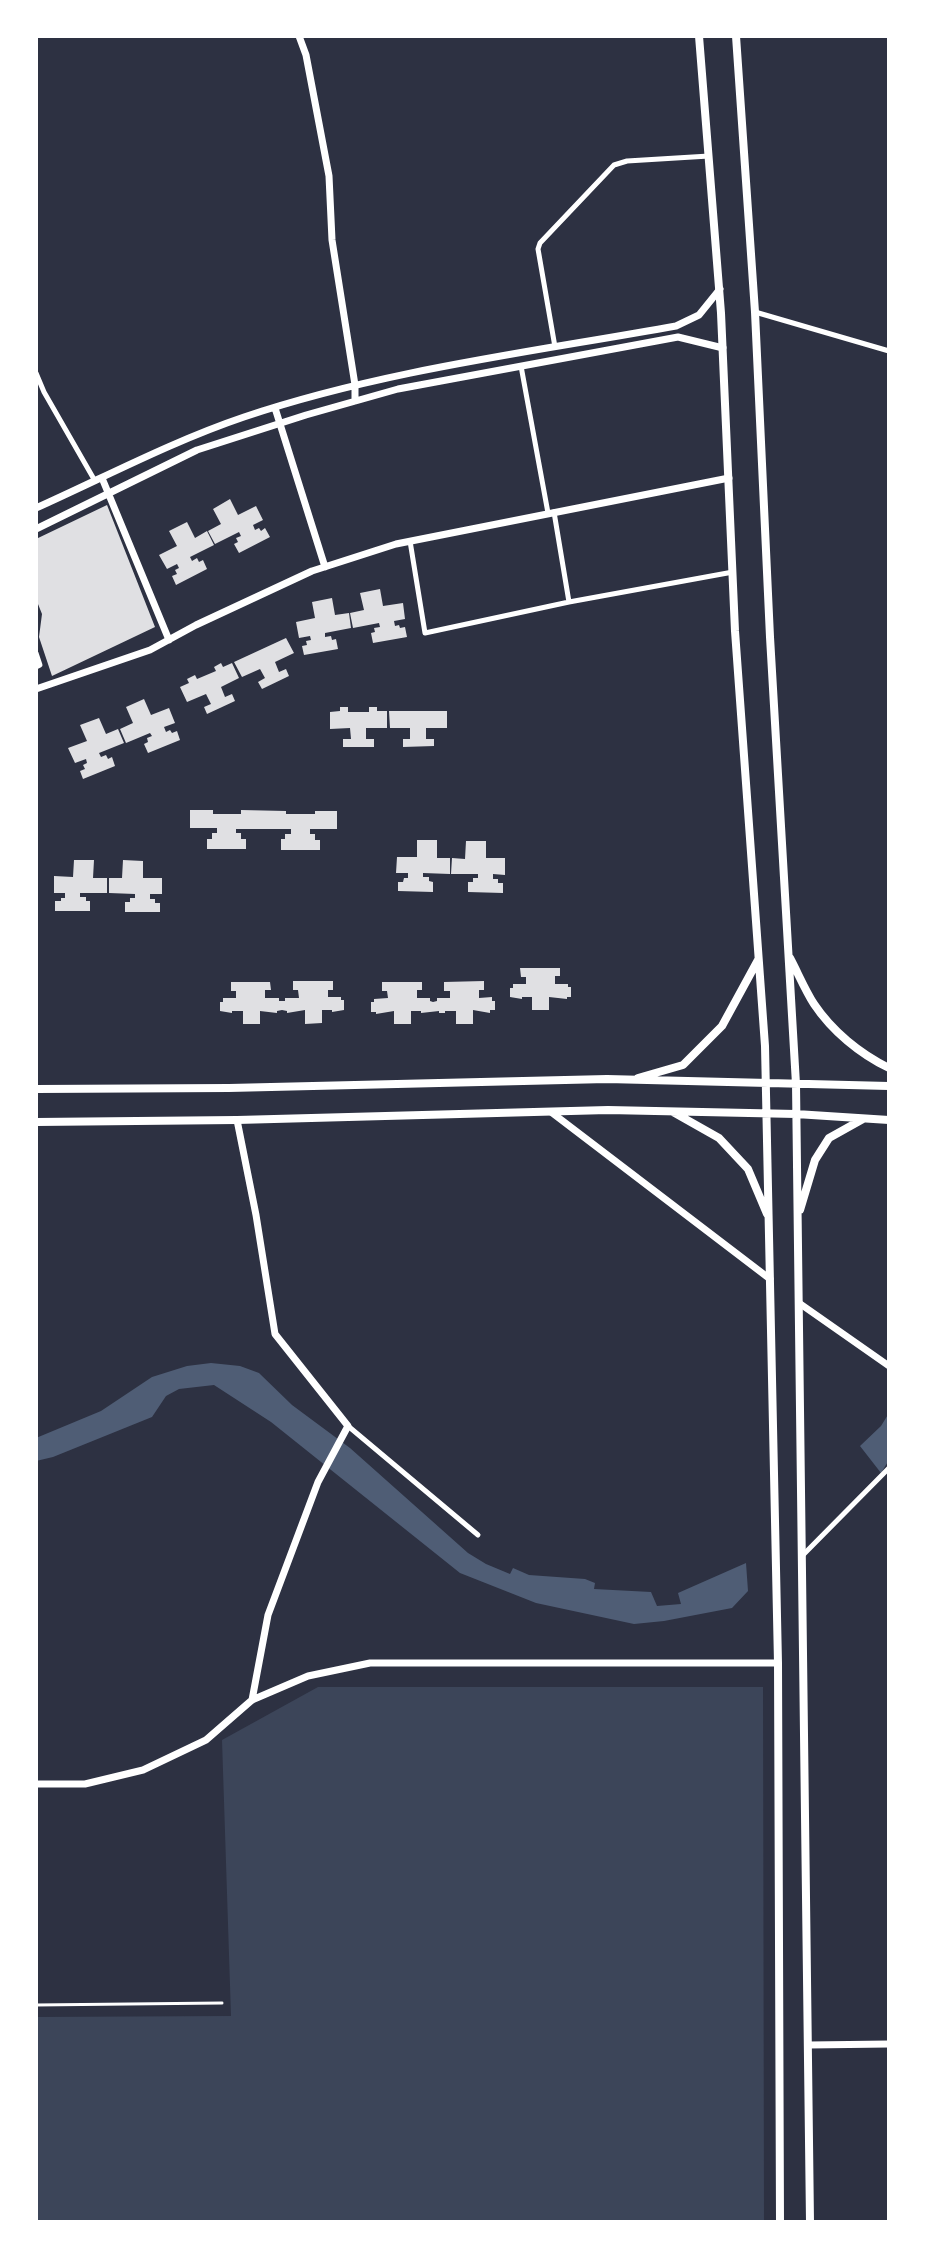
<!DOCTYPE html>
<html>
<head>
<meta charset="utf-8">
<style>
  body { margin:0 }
  #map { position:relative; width:925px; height:2258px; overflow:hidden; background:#2d3142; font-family:Cabin,sans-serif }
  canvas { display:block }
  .frame { position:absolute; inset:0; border:38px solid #fff; pointer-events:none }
</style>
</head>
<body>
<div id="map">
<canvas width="925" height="2258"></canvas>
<div class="frame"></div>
</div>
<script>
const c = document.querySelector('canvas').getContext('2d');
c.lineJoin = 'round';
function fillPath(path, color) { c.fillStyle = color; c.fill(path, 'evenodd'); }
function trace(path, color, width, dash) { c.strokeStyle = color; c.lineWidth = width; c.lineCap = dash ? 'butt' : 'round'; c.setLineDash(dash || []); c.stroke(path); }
fillPath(new Path2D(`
  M 318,1687 L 763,1687 L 764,2222 L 36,2222 L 36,2017 L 231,2016 L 222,1740 Z`), '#3c4559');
fillPath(new Path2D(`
  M 211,1363 L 240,1366 L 259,1373 L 292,1405 L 350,1448 L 468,1553 L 486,1564 L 510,1574 L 513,1568 L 529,1575 L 585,1579 L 595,1583 L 594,1589 L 651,1592 L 657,1606 L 681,1604 L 678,1593 L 746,1563 L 748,1591 L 732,1608 L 664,1621 L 634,1624 L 536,1603 L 460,1573 L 271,1422 L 214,1385 L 179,1389 L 166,1396 L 152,1417 L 53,1457 L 36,1461 L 36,1438 L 101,1411 L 152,1377 L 187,1366 Z
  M 889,1413 L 889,1460 L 881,1473 L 860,1446 L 881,1426 Z`), '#4f5d75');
fillPath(new Path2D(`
  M 230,499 L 238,515 L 256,506 L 263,520 L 253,525 L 255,530 L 259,528 L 261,531 L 265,528 L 270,537 L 239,553 L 234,544 L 238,542 L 236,538 L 241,536 L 239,532 L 215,544 L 208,531 L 221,524 L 213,509 Z
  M 107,505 L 155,627 L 52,676 L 39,637 L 42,614 L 36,599 L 36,539 Z
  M 187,522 L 195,538 L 207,531 L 214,545 L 190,557 L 192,561 L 197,558 L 199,562 L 203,560 L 207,569 L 176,585 L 172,576 L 177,574 L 175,570 L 179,568 L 177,564 L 167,569 L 159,555 L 177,546 L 169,531 Z
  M 380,589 L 383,606 L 403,603 L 405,619 L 394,621 L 395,626 L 399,625 L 400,628 L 405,627 L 407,637 L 373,643 L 371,633 L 375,632 L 374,628 L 380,627 L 379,623 L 353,628 L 350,613 L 364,610 L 360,593 Z
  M 332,598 L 335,615 L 349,613 L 351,628 L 325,633 L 325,637 L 331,636 L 332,640 L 336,639 L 338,649 L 304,655 L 302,646 L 307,645 L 306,641 L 311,640 L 310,636 L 299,638 L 296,622 L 315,618 L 312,602 Z
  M 286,638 L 294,653 L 275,662 L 279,672 L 286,669 L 289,676 L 262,689 L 258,682 L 265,678 L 260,669 L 242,677 L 234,662 Z
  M 221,663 L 223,667 L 232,663 L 239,678 L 221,687 L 225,697 L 232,694 L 235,701 L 207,714 L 204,707 L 211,704 L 206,694 L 187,702 L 180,687 L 189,683 L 187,679 L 195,675 L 197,679 L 216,671 L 214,667 Z
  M 144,699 L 151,715 L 169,708 L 175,723 L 164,727 L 166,732 L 170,730 L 172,733 L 177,731 L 180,740 L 148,753 L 144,744 L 148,742 L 147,738 L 152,736 L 150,733 L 126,743 L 120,729 L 133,723 L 126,707 Z
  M 340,707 L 348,707 L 348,712 L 369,712 L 369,707 L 377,707 L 377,711 L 387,711 L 387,728 L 366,728 L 366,739 L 374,739 L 374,747 L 343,747 L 343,739 L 351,739 L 350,728 L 330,729 L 330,712 L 340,711 Z
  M 389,711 L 447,711 L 447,728 L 426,728 L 426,739 L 434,739 L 434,746 L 403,747 L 403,739 L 410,739 L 410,728 L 390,728 Z
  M 99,718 L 106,734 L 118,729 L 124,743 L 99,753 L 101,757 L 106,755 L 108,759 L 112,757 L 115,766 L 83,779 L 80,771 L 85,769 L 83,765 L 87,763 L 86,759 L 75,763 L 68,748 L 87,741 L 80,725 Z
  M 190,810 L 213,810 L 213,814 L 241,814 L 241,810 L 286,811 L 286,814 L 315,814 L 315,811 L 337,811 L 337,829 L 310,829 L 310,834 L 315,834 L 315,840 L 320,840 L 320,850 L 281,850 L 281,839 L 285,839 L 285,834 L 291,834 L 291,829 L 236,829 L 236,833 L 241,833 L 241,839 L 246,839 L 246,849 L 207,849 L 207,839 L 212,839 L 212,833 L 217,833 L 217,828 L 190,828 Z
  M 417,840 L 437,840 L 437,858 L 450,858 L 450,874 L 423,873 L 423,877 L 429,877 L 429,881 L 433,882 L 433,892 L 398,891 L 398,882 L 403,882 L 404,878 L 408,878 L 408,873 L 396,873 L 397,857 L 417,857 Z
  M 466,841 L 486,841 L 486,858 L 505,858 L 505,875 L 493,874 L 493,879 L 498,879 L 498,883 L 503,883 L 503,893 L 468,892 L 468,882 L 473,882 L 473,878 L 478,878 L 478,874 L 451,874 L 452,858 L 465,859 Z
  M 74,860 L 94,860 L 93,878 L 107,878 L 107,893 L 80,893 L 80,897 L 86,897 L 86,901 L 90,901 L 90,911 L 55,911 L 55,901 L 61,901 L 61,898 L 65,898 L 65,893 L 54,893 L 54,876 L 73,877 Z
  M 123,860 L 143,861 L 143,878 L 162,878 L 162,894 L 150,894 L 150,899 L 155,899 L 155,903 L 160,903 L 160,912 L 125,912 L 125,902 L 130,902 L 130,898 L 135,898 L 135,894 L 109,893 L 109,878 L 122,878 Z
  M 520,968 L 560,968 L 560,976 L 555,976 L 555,984 L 568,984 L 568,987 L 571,987 L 571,997 L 567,997 L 567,999 L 549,997 L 549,1010 L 532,1010 L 532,997 L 522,997 L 522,999 L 510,997 L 510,988 L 513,988 L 513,984 L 526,984 L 526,977 L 521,977 Z
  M 293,981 L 333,981 L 333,990 L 328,990 L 328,997 L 341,997 L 341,1000 L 344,1000 L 344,1010 L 332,1012 L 332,1010 L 322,1010 L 322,1023 L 305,1024 L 305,1010 L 287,1013 L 287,1011 L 282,1010 L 277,1011 L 277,1013 L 260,1011 L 260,1024 L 243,1024 L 243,1011 L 232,1011 L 232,1013 L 220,1011 L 220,1002 L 223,1002 L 223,998 L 236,998 L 236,991 L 231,991 L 231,982 L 270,982 L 271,990 L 265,990 L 265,998 L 279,998 L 279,1001 L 285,1001 L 285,998 L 299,998 L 298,990 L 293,990 Z
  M 484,981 L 484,990 L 479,990 L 479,998 L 492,997 L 492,1001 L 495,1001 L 495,1010 L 490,1010 L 490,1013 L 473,1010 L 473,1024 L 456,1024 L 456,1011 L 445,1011 L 445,1013 L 439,1013 L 439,1011 L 421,1013 L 421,1011 L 411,1011 L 411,1024 L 394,1024 L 394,1011 L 376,1014 L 376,1012 L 371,1012 L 371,1002 L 374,1002 L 374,999 L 388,998 L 387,991 L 382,991 L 382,982 L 422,982 L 422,990 L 417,990 L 417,998 L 430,998 L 430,1001 L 433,1002 L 437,1001 L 437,998 L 450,998 L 450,991 L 444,991 L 444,982 Z`), '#e0e0e3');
trace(new Path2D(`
  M 36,2005 L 222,2003`), '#fff', 3);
trace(new Path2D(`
  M 755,312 L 889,351
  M 555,347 L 538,249 L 540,243 L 614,165 L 627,161 L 709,156
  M 521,366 L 548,513
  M 36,373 L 44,392 L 95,481
  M 554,512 L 569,602
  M 410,541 L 425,633 L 569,602 L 733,572
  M 36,653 L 40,665 L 36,667
  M 348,1426 L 478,1535
  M 802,1556 L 889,1468`), '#fff', 5);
trace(new Path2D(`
  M 299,36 L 306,55 L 329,176 L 332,240 L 355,385 L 355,401
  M 275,408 L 325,567
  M 102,478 L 169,640
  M 36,508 C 105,477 173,441 244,417 C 384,370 532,352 676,326 L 699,315 L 720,289
  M 36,529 L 197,450 L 306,415 L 398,389 L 678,337 L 723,348
  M 36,689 L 150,650 L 196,625 L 312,571 L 396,544 L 729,478
  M 551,1112 L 770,1279
  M 237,1120 L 256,1215 L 275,1334 L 348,1426 L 318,1482 L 268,1615 L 252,1700
  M 799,1303 L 889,1366
  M 36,1784 L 85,1784 L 143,1770 L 206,1740 L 252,1700 L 308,1676 L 370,1663 L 778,1663
  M 809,2045 L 889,2044`), '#fff', 7);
trace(new Path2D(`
  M 699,36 L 721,313 L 735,631 L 765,1046 L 778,1663 L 780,2222
  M 736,36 L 755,312 L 770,637 L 796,1084 L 810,2222
  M 790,958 C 798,973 805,990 814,1004 C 832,1031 860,1054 889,1068
  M 638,1078 L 683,1065 L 722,1026 L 758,960
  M 36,1089 L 229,1088 L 607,1079 L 889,1086
  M 673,1112 L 719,1138 L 748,1169 L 767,1214
  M 36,1122 L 237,1120 L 608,1110 L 796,1114 L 889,1120
  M 800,1210 L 815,1160 L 829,1138 L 863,1119`), '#fff', 8);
</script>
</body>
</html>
